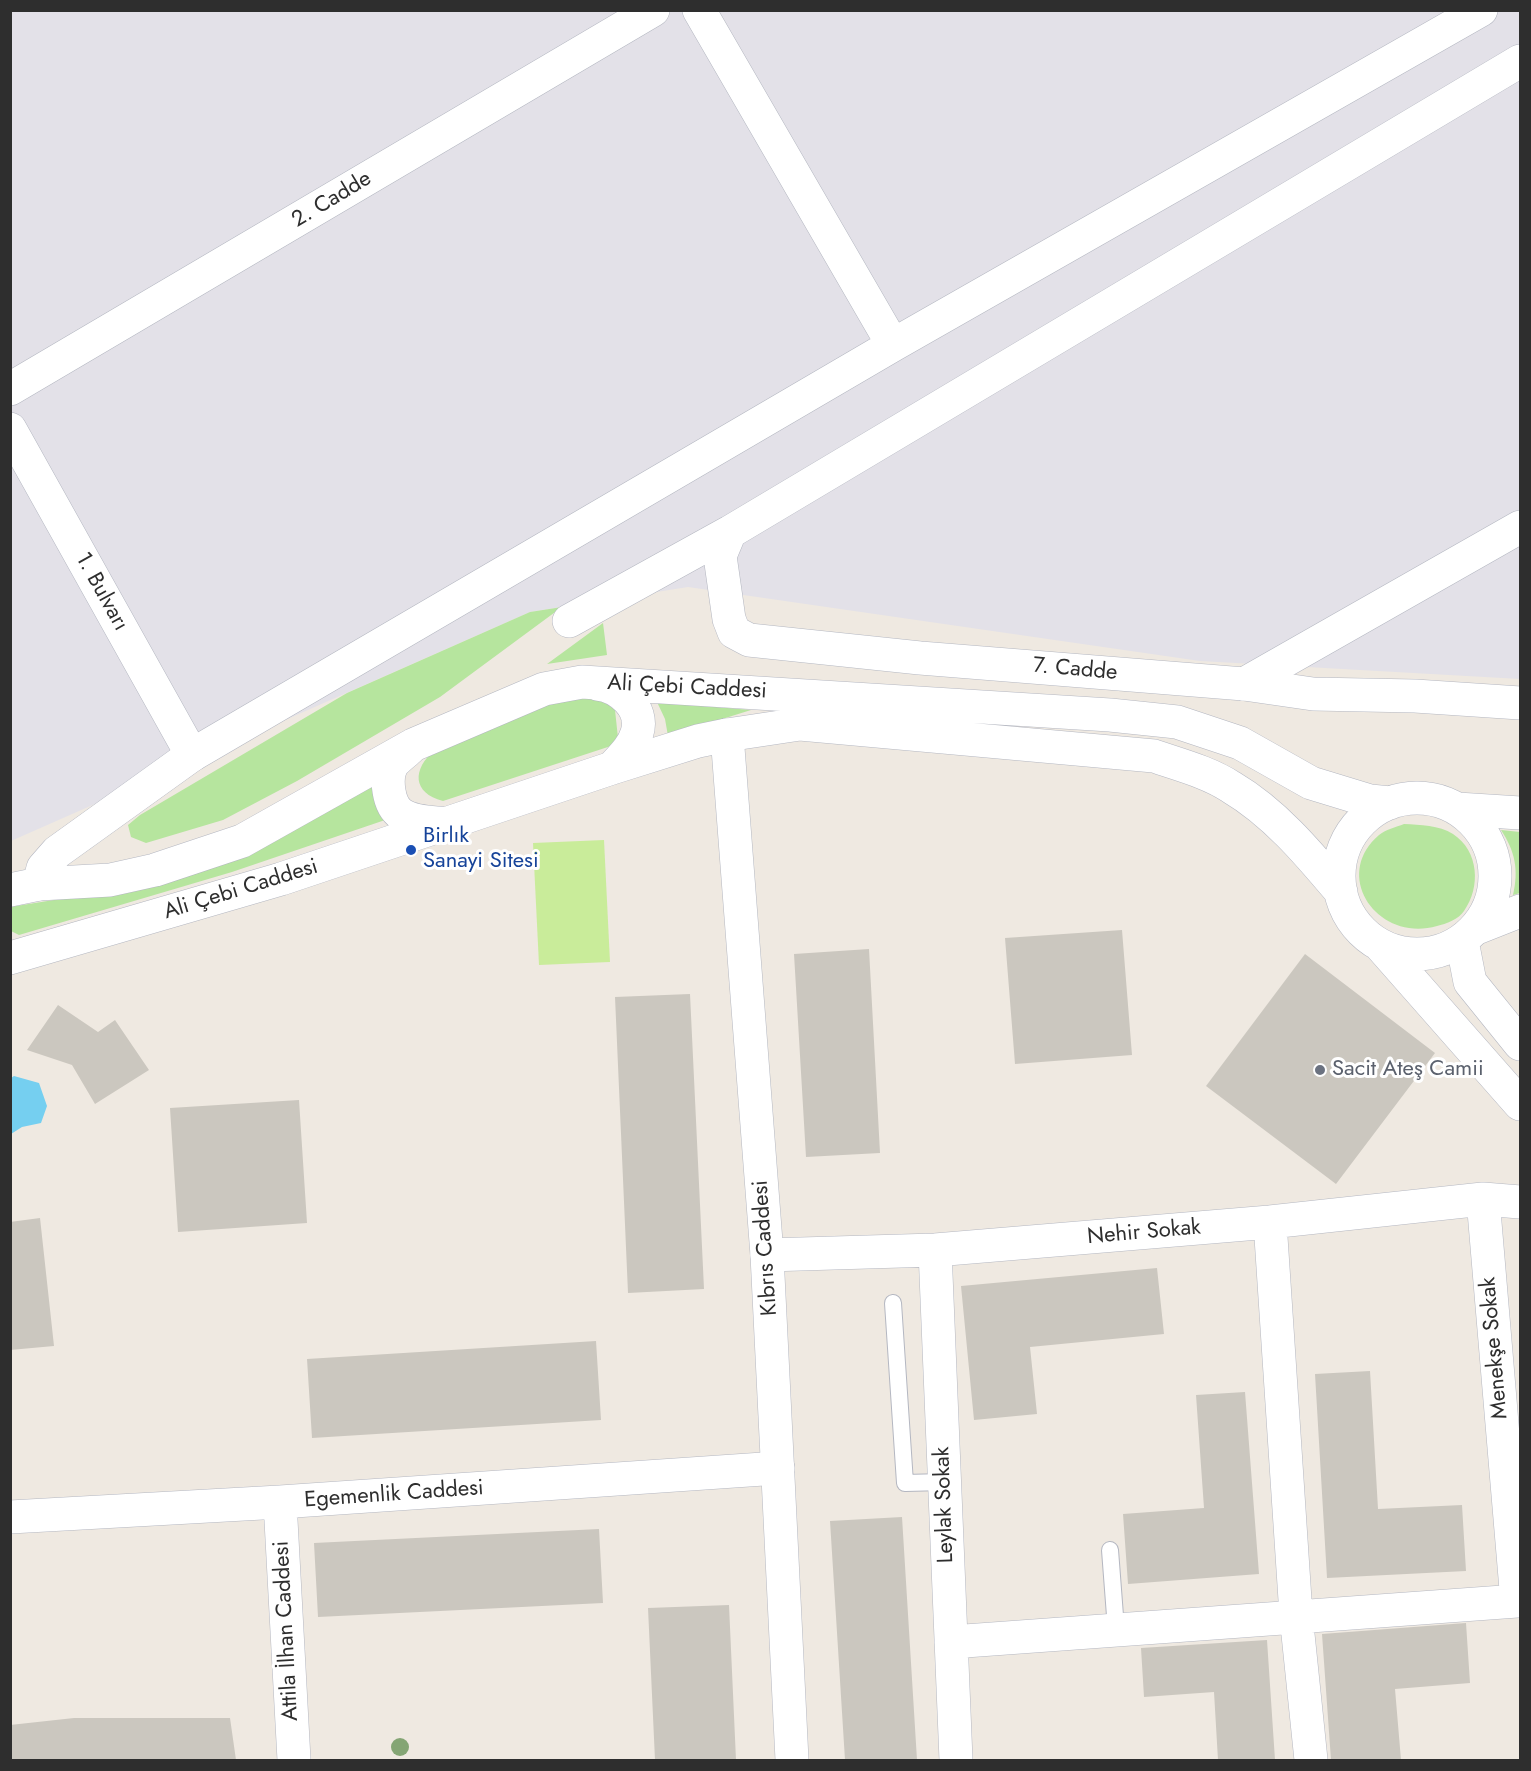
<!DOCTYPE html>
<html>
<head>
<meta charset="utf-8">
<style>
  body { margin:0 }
  #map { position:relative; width:1531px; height:1771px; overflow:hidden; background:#efe9e1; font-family:Jost,sans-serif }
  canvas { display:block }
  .frame { position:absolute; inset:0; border:12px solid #2e2e2e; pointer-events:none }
</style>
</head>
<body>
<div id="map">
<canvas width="1531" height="1771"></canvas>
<div class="frame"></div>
</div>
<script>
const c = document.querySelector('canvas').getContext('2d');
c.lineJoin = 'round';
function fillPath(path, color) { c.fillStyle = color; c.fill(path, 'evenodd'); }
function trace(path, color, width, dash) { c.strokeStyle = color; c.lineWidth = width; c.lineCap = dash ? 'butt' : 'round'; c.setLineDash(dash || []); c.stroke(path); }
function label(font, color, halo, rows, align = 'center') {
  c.font = font + ' Jost,sans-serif'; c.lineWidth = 6; c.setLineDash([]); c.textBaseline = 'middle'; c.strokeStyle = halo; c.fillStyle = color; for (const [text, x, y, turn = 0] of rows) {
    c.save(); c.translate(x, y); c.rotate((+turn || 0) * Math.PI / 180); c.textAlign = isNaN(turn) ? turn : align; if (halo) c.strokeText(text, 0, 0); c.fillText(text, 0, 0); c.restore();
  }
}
fillPath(new Path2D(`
  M 11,11 L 1520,11 L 1520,679 L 1200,661 L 688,587 L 530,612 L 11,841 Z`), '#e3e1e8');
fillPath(new Path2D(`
  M 562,607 L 440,697 L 297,781 L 223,820 L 146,843 L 131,837 L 128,825 L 140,815 L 347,693 L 530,612 Z
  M 603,623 L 607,655 L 547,664 Z
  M 580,695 L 600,698 L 615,710 L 618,738 L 614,745 L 443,801 C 412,793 412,769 435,750 L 534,707 Z
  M 657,702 L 751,710 L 668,736 L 665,719 Z
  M 374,785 L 391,818 L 232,872 L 19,935 L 11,931 L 10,907 L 135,887 Z
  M 1404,824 C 1420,825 1439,825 1453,834 C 1479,851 1481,887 1464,911 C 1459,919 1446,924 1437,926 C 1378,943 1331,876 1379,835 C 1385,830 1396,827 1404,824 Z
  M 1501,830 L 1520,832 L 1520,893 L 1513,895 C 1519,870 1515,851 1501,830 Z`), '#b6e59e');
fillPath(new Path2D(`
  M 604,840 L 610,962 L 539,965 L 533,843 Z`), '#c9ec9a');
fillPath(new Path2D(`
  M 14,1076 L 39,1083 L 47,1106 L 41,1123 L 22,1127 L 11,1134 L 11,1078 Z`), '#75cff0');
fillPath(new Path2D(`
  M 1122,930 L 1132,1055 L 1015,1064 L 1005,938 Z
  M 869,949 L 880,1153 L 806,1157 L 794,954 Z
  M 1305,954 L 1435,1053 L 1336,1184 L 1206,1086 Z
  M 690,994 L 704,1289 L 628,1293 L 615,997 Z
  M 58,1005 L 98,1032 L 115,1020 L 149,1070 L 95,1104 L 72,1065 L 27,1050 Z
  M 299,1100 L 307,1223 L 178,1232 L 170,1108 Z
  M 40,1218 L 54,1346 L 10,1350 L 10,1222 Z
  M 1157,1268 L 1164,1334 L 1030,1347 L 1037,1414 L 974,1420 L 961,1286 Z
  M 596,1341 L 601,1420 L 312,1438 L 307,1359 Z
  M 1370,1371 L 1378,1509 L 1462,1505 L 1466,1571 L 1327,1578 L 1315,1374 Z
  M 1245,1392 L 1259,1574 L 1128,1584 L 1123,1514 L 1204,1508 L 1196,1395 Z
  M 902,1517 L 917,1760 L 845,1760 L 830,1521 Z
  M 599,1529 L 603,1603 L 318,1617 L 314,1543 Z
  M 729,1605 L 736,1760 L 655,1760 L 648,1608 Z
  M 1466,1623 L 1470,1683 L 1395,1689 L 1401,1760 L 1331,1760 L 1322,1634 Z
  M 1267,1640 L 1275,1760 L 1218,1760 L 1214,1692 L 1144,1697 L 1141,1648 Z
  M 74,1718 L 230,1718 L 236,1760 L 10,1760 L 10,1725 Z`), '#cbc7bf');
const service = new Path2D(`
  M 893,1303 L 905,1483 L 944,1482
  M 1110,1550 L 1116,1629`);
const minor = new Path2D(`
  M 699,10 L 893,345
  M 10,389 L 653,10
  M 1244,684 L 1520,527
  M 39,884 L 43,868 L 57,852 L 192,755 L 893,345 L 1481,10
  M 1483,1199 L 1517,1601 L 1520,1601
  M 1270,1222 L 1296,1615 L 1311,1760
  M 935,1250 L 956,1760
  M 767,1255 L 935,1250 L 1270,1222 L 1483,1199 L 1520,1202
  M 280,1502 L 294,1760
  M 10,1517 L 280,1502 L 778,1468
  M 951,1642 L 1517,1601`);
const tertiary = new Path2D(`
  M 10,429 L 192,755
  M 730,532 L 720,556 L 729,619 L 734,632 L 749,640 L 920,658 L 1244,684 L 1313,694 L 1415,696 L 1520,703
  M 569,621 L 730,532 L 1520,61
  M 727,735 L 767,1255 L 792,1760`);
const secondary = new Path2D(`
  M 597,684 C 619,686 645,708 637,733 C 633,747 622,757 612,768
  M 410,748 C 405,753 396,759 392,765 C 385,778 388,805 401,814 C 414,823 432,822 448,824
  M1339 876a78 78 0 1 1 156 0a78 78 0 1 1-156 0Z
  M 1457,809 L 1520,813
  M 10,890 L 39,884 L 110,880 L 155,870 L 242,841 L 413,745 L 544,689 L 582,682 L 1110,715 L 1177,722 L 1240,743 L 1311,783 L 1370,801 L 1390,803
  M 1477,928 L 1520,911
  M 1462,941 L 1470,982 L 1520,1044
  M 1380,945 L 1520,1104
  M 10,958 L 281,879 L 612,768 L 698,741 L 727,735 L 800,724 L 1154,756 C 1180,765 1208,772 1231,787 C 1275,813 1309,854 1341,892`);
trace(service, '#b4b7c1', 18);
trace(minor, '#b4b7c1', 34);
trace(tertiary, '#b4b7c1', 34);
trace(secondary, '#b4b7c1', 34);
trace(service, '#fff', 16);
trace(minor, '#fff', 33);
trace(tertiary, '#fff', 33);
trace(secondary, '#fff', 33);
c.fillStyle = '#84a574';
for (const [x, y] of [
  [400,1747]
]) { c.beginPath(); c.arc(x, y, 9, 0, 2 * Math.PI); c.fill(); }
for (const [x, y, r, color] of [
  [411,850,6,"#1a4fb4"],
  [1320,1070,6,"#6b7280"]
]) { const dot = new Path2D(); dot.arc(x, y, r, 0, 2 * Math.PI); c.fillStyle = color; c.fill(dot); trace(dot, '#fff', 2); }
label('22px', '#2e2e2e', '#fff', [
  ["2. Cadde",332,200,-31],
  ["1. Bulvarı",101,592,61],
  ["7. Cadde",1075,670,5],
  ["Ali Çebi Caddesi",687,688,3],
  ["Ali Çebi Caddesi",241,890,-17],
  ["Nehir Sokak",1144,1233,-5],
  ["Kıbrıs Caddesi",766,1248,-94],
  ["Menekşe Sokak",1495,1348,-95],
  ["Egemenlik Caddesi",394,1495,-4],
  ["Leylak Sokak",945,1505,-92],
  ["Attila İlhan Caddesi",287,1631,-93]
]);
label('22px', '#164399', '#fff', [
  ["Birlık",423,837],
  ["Sanayi Sitesi",423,862]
], 'left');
label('22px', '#5b616d', '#fff', [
  ["Sacit Ateş Camii",1332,1070]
], 'left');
</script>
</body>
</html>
